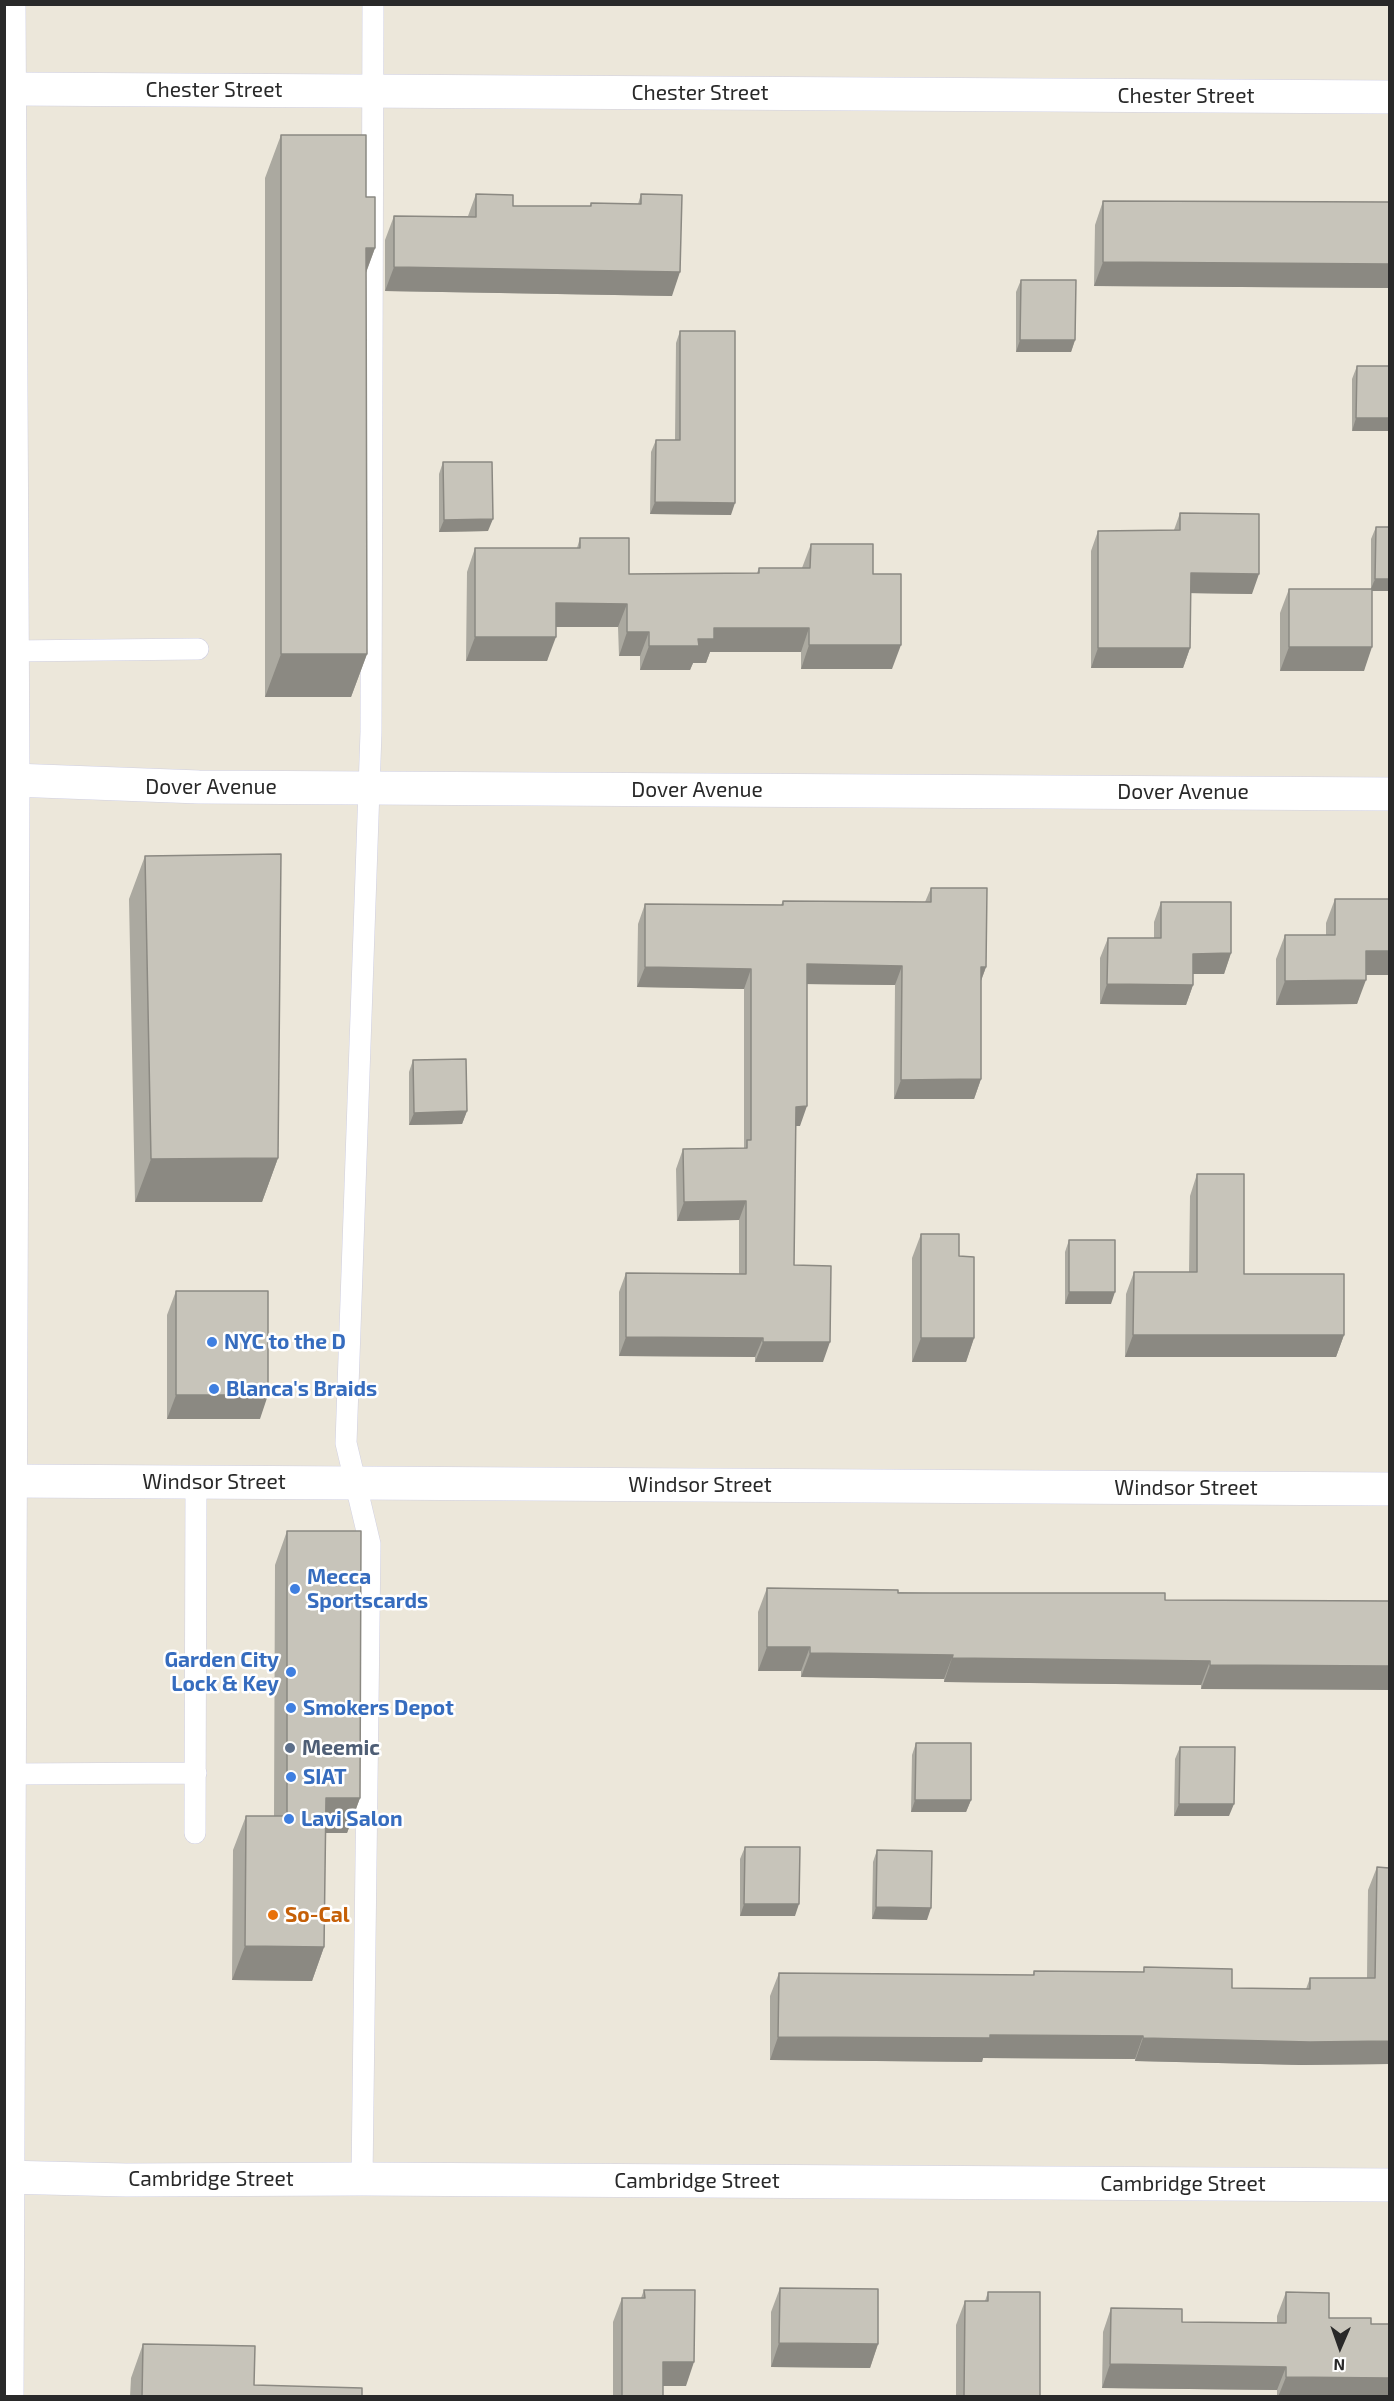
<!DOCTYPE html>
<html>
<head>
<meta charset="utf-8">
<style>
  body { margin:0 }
  #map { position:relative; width:1394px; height:2401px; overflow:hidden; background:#ece7da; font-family:"Exo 2",sans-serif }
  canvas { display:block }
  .frame { position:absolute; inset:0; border:6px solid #292929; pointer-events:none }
  .north { position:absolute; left:1310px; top:2317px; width:60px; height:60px; -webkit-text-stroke:4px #fff; paint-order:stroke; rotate:182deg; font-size:16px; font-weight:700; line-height:24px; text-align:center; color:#292929 }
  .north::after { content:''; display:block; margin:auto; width:21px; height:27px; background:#292929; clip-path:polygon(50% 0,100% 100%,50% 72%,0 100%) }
</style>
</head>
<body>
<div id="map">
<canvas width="1394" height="2401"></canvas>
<div class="frame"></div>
<div class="north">N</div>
</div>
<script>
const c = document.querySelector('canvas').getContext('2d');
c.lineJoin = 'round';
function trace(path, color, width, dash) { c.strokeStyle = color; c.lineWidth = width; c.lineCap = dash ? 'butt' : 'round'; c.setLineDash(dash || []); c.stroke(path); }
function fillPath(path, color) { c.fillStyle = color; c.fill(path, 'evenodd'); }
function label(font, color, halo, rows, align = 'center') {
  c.font = font + ' "Exo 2",sans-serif'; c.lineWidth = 5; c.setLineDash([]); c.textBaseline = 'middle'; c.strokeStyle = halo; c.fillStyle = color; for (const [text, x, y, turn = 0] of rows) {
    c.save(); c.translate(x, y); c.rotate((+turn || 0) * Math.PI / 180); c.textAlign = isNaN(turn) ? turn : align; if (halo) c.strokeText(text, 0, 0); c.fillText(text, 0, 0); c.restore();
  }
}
const service = new Path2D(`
  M 12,651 L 198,649
  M 10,1774 L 196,1773
  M 195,1833 L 196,1482
  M 362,2179 L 370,1544 L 346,1443 L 371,732 L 373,4`);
const minor = new Path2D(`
  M 10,89 L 1390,97
  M 13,780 L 199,787 L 1390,794
  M 10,1481 L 1390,1489
  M 4,2177 L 126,2180 L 362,2179 L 1390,2185`);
const secondary = new Path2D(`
  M 7,2396 L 13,780 L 9,4`);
trace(service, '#cfcfe2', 22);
trace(minor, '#cfcfe2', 34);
trace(secondary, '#cfcfe2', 34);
trace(service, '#fff', 21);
trace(minor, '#fff', 33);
trace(secondary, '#fff', 33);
fillPath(new Path2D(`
  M 281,135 L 366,197 L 375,248 L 366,273 L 367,654 L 351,697 L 265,697 L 265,178 Z
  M 476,194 L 513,206 L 590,206 L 591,203 L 638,204 L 641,194 L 672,296 L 385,291 L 385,240 L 394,216 L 468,216 Z
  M 1103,201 L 1389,202 L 1389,288 L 1094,286 L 1095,225 Z
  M 1021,280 L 1075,340 L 1071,352 L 1016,352 L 1016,292 Z
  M 680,331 L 731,515 L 650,514 L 651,452 L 656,440 L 675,440 L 676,343 Z
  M 1357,366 L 1389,366 L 1352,431 L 1352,379 Z
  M 443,462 L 488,531 L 439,532 L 439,474 Z
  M 1180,513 L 1252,594 L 1190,593 L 1190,648 L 1183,668 L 1091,668 L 1091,551 L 1098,531 L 1174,530 Z
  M 1376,527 L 1389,527 L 1372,591 L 1364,671 L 1280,671 L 1280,613 L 1289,589 L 1371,589 L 1371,539 Z
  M 580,538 L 629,574 L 757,573 L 759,568 L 802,568 L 811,544 L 873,574 L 892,669 L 801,669 L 801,652 L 710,652 L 706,663 L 693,663 L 690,670 L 640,670 L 640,656 L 619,656 L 618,627 L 556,627 L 547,661 L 466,661 L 467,572 L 475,548 L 577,548 Z
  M 145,856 L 278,1158 L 262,1202 L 135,1202 L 129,899 Z
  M 931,888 L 986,967 L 981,981 L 981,1079 L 974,1099 L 894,1099 L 895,985 L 807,984 L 800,1126 L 795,1126 L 794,1265 L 823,1362 L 755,1362 L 755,1357 L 619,1356 L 619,1292 L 626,1273 L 739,1274 L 739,1220 L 677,1221 L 676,1169 L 683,1149 L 744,1148 L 744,989 L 637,987 L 638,924 L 645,904 L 781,905 L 783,901 L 925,902 Z
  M 1335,899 L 1389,899 L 1389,975 L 1366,975 L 1357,1004 L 1276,1005 L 1276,959 L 1285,935 L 1326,935 L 1326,923 Z
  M 1161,902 L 1231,953 L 1224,974 L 1193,974 L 1193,985 L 1186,1005 L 1100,1004 L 1100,958 L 1108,938 L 1154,938 L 1154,922 Z
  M 413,1060 L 467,1111 L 462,1124 L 409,1125 L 409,1072 Z
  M 1197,1174 L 1244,1274 L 1344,1335 L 1336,1357 L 1125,1357 L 1126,1294 L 1134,1272 L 1189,1272 L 1190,1196 Z
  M 921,1234 L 959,1256 L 974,1338 L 966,1362 L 912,1362 L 912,1258 Z
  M 1069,1240 L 1111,1304 L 1065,1304 L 1065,1252 Z
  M 176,1291 L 260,1419 L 167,1419 L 167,1315 Z
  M 287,1531 L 360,1798 L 347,1833 L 325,1833 L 324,1947 L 312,1981 L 232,1980 L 233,1850 L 246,1816 L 274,1816 L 275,1565 Z
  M 767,1588 L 1165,1600 L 1389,1601 L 1201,1689 L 1201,1685 L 944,1682 L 944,1679 L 801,1677 L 801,1671 L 758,1671 L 758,1612 Z
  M 916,1743 L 971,1800 L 966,1812 L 911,1812 L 912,1755 Z
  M 1180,1747 L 1229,1816 L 1174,1816 L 1175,1759 Z
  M 745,1847 L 795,1916 L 740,1916 L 740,1859 Z
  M 877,1850 L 927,1920 L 872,1919 L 873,1862 Z
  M 1377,1867 L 1389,1868 L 1389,2064 L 1301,2065 L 1135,2061 L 1135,2059 L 983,2058 L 982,2062 L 770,2060 L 770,1996 L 779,1973 L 1033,1975 L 1034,1971 L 1143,1972 L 1144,1967 L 1232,1988 L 1306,1989 L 1310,1978 L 1367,1978 L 1368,1890 Z
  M 780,2288 L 878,2344 L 870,2368 L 771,2367 L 771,2312 Z
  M 644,2290 L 686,2386 L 663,2386 L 663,2397 L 613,2397 L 613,2322 L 622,2298 L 641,2298 Z
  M 988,2292 L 1040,2292 L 1039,2397 L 956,2397 L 956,2325 L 965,2301 L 985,2301 Z
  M 1286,2292 L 1329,2318 L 1371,2324 L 1389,2397 L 1277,2397 L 1277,2390 L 1102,2388 L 1103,2332 L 1111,2308 L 1182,2322 L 1277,2323 L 1277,2316 Z
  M 143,2344 L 254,2385 L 362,2397 L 130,2397 L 131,2378 Z`), '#aba9a0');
fillPath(new Path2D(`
  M 366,248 L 375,248 L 359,291 Z
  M 1103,262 L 1389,264 L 1389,288 L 1094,286 Z
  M 394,267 L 680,272 L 672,296 L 385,291 Z
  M 1020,340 L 1075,340 L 1071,352 L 1016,352 Z
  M 1356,418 L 1389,418 L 1389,431 L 1352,431 Z
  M 655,502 L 735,503 L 731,515 L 650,514 Z
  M 493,519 L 488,531 L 439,532 L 444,520 Z
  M 1191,573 L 1259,574 L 1252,594 L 1183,593 Z
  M 1375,579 L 1389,579 L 1389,591 L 1370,591 Z
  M 556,603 L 627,604 L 618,627 L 547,627 Z
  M 714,628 L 809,628 L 801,652 L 710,652 L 706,663 L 693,663 L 690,670 L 640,670 L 649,646 Z
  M 627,632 L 649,632 L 640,656 L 619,656 Z
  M 475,637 L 556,637 L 547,661 L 466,661 Z
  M 809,645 L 901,645 L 892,669 L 801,669 Z
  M 1289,647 L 1372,647 L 1364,671 L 1280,671 Z
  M 1098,648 L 1190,648 L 1183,668 L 1091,668 Z
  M 281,654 L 367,654 L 351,697 L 265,697 Z
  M 1366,951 L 1389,951 L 1389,975 L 1357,975 Z
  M 1231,953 L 1224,974 L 1186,974 L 1193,954 Z
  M 807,964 L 902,966 L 895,985 L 800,984 Z
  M 645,967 L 751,969 L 744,989 L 637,987 Z
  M 981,967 L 986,967 L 979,986 Z
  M 1366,980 L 1357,1004 L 1276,1005 L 1285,981 Z
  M 1107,984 L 1193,985 L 1186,1005 L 1100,1004 Z
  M 981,1079 L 974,1099 L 894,1099 L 901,1080 Z
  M 807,1106 L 800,1126 L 789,1126 L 796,1107 Z
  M 467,1111 L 462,1124 L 409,1125 L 414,1113 Z
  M 278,1158 L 262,1202 L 135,1202 L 151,1159 Z
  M 746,1201 L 739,1220 L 677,1221 L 684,1202 Z
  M 1069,1292 L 1115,1292 L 1111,1304 L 1065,1304 Z
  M 1133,1335 L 1344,1335 L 1336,1357 L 1125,1357 Z
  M 626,1337 L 763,1338 L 755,1357 L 619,1356 Z
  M 921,1338 L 974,1338 L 966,1362 L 912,1362 Z
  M 763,1342 L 830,1342 L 823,1362 L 755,1362 Z
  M 176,1395 L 268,1395 L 260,1419 L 167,1419 Z
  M 767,1647 L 810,1647 L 801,1671 L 758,1671 Z
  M 810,1653 L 953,1655 L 944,1679 L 801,1677 Z
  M 952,1658 L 1210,1661 L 1201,1685 L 944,1682 Z
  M 1210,1665 L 1389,1666 L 1389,1690 L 1201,1689 Z
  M 326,1798 L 360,1798 L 347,1833 L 313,1833 Z
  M 915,1800 L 971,1800 L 966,1812 L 911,1812 Z
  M 1179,1804 L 1234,1804 L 1229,1816 L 1174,1816 Z
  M 744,1904 L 799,1904 L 795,1916 L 740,1916 Z
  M 876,1907 L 931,1908 L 927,1920 L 872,1919 Z
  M 245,1946 L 324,1947 L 312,1981 L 232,1980 Z
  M 990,2035 L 1143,2036 L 1135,2059 L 983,2058 L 982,2062 L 770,2060 L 778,2037 Z
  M 1143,2038 L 1389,2041 L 1389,2064 L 1301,2065 L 1135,2061 Z
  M 779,2343 L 878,2344 L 870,2368 L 771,2367 Z
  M 663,2362 L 694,2362 L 686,2386 L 654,2386 Z
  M 1110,2364 L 1286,2367 L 1277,2390 L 1102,2388 Z
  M 1286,2377 L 1389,2378 L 1389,2397 L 1278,2397 Z
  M 964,2396 L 1040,2396 L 964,2397 Z`), '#8b8982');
const building = new Path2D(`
  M 281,135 L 366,135 L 366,197 L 375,197 L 375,248 L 366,248 L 367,654 L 281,654 Z
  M 476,194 L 513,195 L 513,206 L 591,206 L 591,203 L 641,204 L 641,194 L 682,195 L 680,272 L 394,267 L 394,216 L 476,217 Z
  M 1103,201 L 1389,202 L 1389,264 L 1103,262 Z
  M 1021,280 L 1076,280 L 1075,340 L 1020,340 Z
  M 680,331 L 735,331 L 735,503 L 655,502 L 656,440 L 680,440 Z
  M 1357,366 L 1389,366 L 1389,418 L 1356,418 Z
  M 443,462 L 492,462 L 493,519 L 444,520 Z
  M 1180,513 L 1259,514 L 1259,574 L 1191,573 L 1190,648 L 1098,648 L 1098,531 L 1180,530 Z
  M 1376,527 L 1389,527 L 1389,579 L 1375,579 Z
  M 580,538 L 629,538 L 629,574 L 759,573 L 759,568 L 810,568 L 811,544 L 873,544 L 873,574 L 901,574 L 901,645 L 809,645 L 809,628 L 714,628 L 714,639 L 698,639 L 699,646 L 649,646 L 649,632 L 627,632 L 627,604 L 556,603 L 556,637 L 475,637 L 475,548 L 580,548 Z
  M 1289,589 L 1372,589 L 1372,647 L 1289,647 Z
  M 281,854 L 278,1158 L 151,1159 L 145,856 Z
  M 931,888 L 987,888 L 986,967 L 981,967 L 981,1079 L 901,1080 L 902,966 L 807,964 L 807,1106 L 796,1107 L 794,1265 L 831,1266 L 830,1342 L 763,1342 L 763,1338 L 626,1337 L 626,1273 L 746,1274 L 746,1201 L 684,1202 L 683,1149 L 747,1148 L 747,1140 L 751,1140 L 751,969 L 645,967 L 645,904 L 783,905 L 783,901 L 931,902 Z
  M 1335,899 L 1389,899 L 1389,951 L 1366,951 L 1366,980 L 1285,981 L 1285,935 L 1335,935 Z
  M 1161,902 L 1231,902 L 1231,953 L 1193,954 L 1193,985 L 1107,984 L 1108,938 L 1161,938 Z
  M 466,1059 L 467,1111 L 414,1113 L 413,1060 Z
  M 1197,1174 L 1244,1174 L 1244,1274 L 1344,1274 L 1344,1335 L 1133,1335 L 1134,1272 L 1197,1272 Z
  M 921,1234 L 959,1234 L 959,1256 L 974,1257 L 974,1338 L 921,1338 Z
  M 1069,1240 L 1115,1240 L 1115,1292 L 1069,1292 Z
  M 176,1291 L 268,1291 L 268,1395 L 176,1395 Z
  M 287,1531 L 361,1531 L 360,1798 L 326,1798 L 324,1947 L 245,1946 L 246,1816 L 287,1816 Z
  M 767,1588 L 898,1590 L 898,1593 L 1165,1593 L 1165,1600 L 1389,1601 L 1389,1666 L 1210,1665 L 1210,1661 L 952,1658 L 953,1655 L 810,1653 L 810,1647 L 767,1647 Z
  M 916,1743 L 971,1743 L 971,1800 L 915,1800 Z
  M 1180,1747 L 1235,1747 L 1234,1804 L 1179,1804 Z
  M 745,1847 L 800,1847 L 799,1904 L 744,1904 Z
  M 877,1850 L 932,1851 L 931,1908 L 876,1907 Z
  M 1377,1867 L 1389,1868 L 1389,2041 L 1310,2042 L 1143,2038 L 1143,2036 L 990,2035 L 990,2038 L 778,2037 L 779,1973 L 1034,1975 L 1034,1971 L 1144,1972 L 1144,1967 L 1232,1969 L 1232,1988 L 1310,1989 L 1310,1978 L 1375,1978 Z
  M 780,2288 L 878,2289 L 878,2344 L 779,2343 Z
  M 644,2290 L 695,2290 L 694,2362 L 663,2362 L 663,2396 L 622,2396 L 622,2298 L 645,2298 Z
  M 988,2292 L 1040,2292 L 1040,2396 L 964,2396 L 965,2301 L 988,2301 Z
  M 1286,2292 L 1329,2293 L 1329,2318 L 1371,2318 L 1371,2324 L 1389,2324 L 1389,2378 L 1286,2377 L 1286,2367 L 1110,2364 L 1111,2308 L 1182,2309 L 1182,2322 L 1286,2323 Z
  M 143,2344 L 255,2346 L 254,2385 L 362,2388 L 362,2397 L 142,2397 Z`);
fillPath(building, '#c7c4ba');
trace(building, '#8b8982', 1.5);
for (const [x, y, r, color] of [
  [212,1342,6,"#3f7fe0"],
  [214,1389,6,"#3f7fe0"],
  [295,1589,6,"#3f7fe0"],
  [291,1672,6,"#3f7fe0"],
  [291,1708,6,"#3f7fe0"],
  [290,1748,6,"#5c6f8a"],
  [291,1777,6,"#3f7fe0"],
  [289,1819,6,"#3f7fe0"],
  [273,1915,6,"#e8710a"]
]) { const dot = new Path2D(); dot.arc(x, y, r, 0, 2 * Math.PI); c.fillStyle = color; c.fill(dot); trace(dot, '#fff', 2); }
label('21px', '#292929', '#fff', [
  ["Chester Street",214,90],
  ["Chester Street",700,93],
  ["Chester Street",1186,96],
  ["Dover Avenue",211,787],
  ["Dover Avenue",697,790],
  ["Dover Avenue",1183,792],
  ["Windsor Street",214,1482],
  ["Windsor Street",700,1485],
  ["Windsor Street",1186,1488],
  ["Cambridge Street",211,2179],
  ["Cambridge Street",697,2181],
  ["Cambridge Street",1183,2184]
]);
label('bold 21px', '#366cbe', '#fff', [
  ["NYC to the D",224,1342],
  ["Blanca's Braids",226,1389],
  ["Mecca",307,1577],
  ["Sportscards",307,1601],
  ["Garden City",279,1660,"right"],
  ["Lock & Key",279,1684,"right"],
  ["Smokers Depot",303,1708],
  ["SIAT",303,1777],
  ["Lavi Salon",301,1819]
], 'left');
label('bold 21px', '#4e5e75', '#fff', [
  ["Meemic",302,1748]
], 'left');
label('bold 21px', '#c56008', '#fff', [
  ["So-Cal",285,1915]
], 'left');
</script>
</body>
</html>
